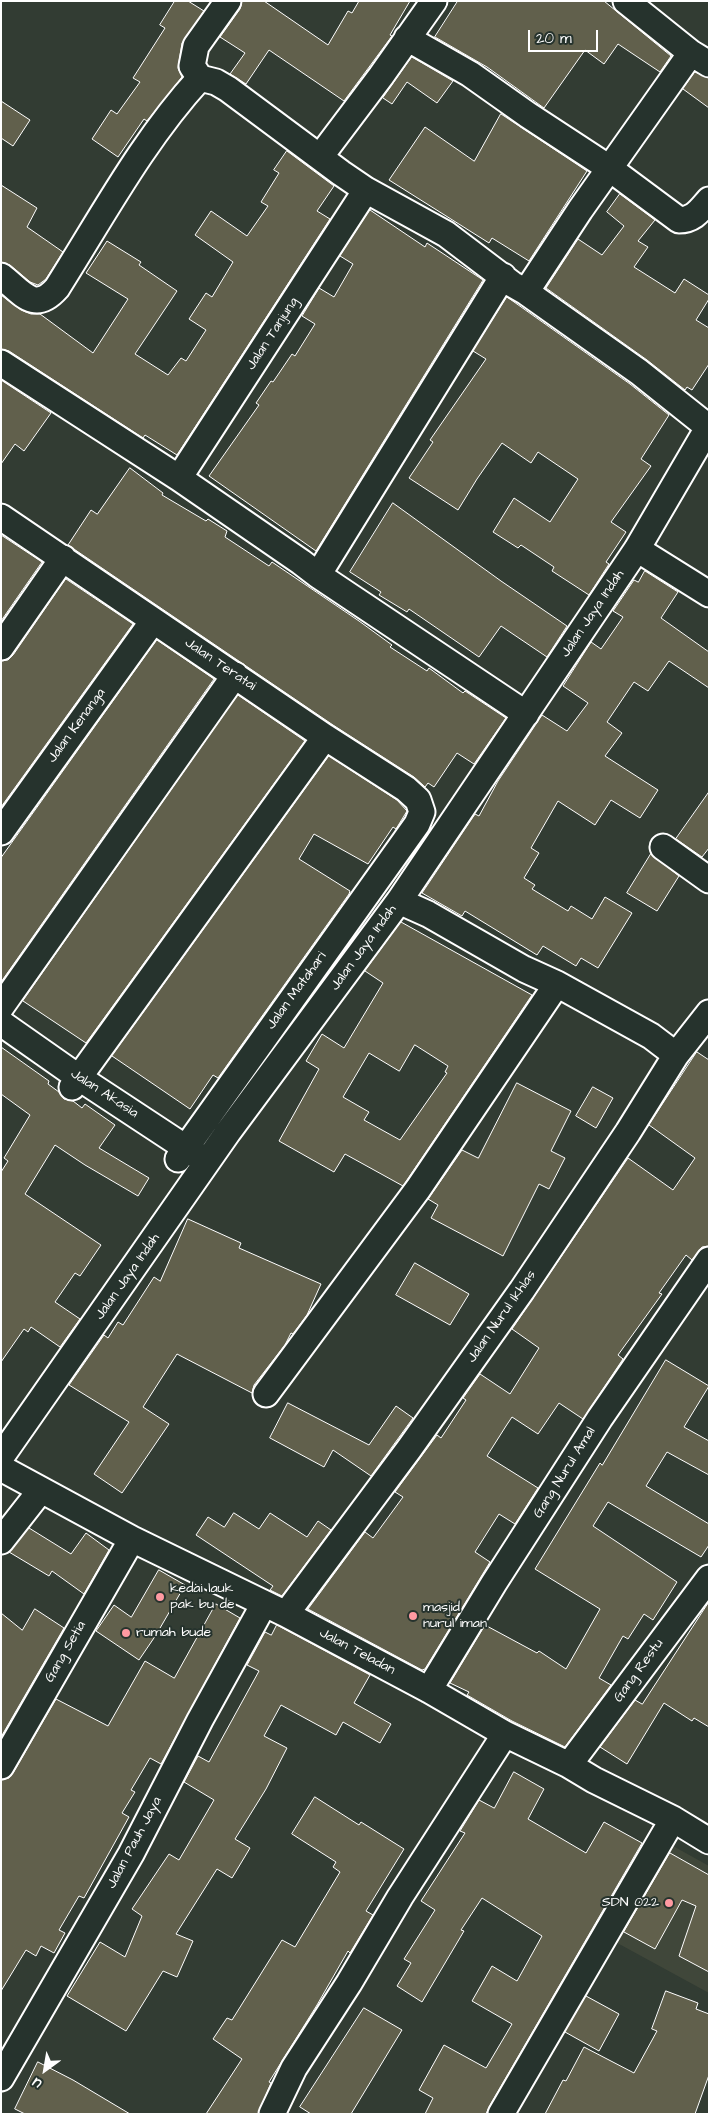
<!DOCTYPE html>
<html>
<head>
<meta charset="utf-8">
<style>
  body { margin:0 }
  #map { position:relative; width:710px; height:2115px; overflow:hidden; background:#323c33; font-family:"Architects Daughter",sans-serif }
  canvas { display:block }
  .frame { position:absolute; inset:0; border:2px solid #fff; pointer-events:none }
  .north { position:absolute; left:20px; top:2045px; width:50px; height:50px; -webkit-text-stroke:4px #26332d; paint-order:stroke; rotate:212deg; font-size:14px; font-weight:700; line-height:20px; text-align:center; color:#fff }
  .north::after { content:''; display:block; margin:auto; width:18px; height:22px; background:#fff; clip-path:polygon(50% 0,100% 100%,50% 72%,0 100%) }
  .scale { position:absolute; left:528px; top:30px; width:70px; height:22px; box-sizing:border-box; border:2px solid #fff; border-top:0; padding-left:6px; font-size:15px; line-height:18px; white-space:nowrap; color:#fff; -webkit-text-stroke:4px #26332d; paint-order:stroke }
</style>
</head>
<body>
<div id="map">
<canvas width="710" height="2115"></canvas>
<div class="frame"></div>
<div class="north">U</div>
<div class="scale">20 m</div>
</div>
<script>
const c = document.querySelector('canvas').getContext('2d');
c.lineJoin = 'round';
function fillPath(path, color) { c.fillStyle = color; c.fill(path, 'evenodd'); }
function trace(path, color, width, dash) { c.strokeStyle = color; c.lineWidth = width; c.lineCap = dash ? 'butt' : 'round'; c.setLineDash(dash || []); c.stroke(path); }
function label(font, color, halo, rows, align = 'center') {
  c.font = font + ' "Architects Daughter",sans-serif'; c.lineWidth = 4; c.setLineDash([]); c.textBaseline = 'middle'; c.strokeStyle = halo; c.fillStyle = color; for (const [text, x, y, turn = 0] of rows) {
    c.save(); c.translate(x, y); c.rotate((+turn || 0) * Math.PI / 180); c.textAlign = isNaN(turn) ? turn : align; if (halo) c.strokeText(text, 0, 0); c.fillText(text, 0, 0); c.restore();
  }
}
fillPath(new Path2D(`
  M 664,1841 L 709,1866 L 709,1993 L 610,1939 Z`), '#40473a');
const building = new Path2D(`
  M 175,1 L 188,1 L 204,11 L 182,43 L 178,68 L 182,77 L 147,121 L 144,119 L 118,157 L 92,139 L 111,110 L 117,114 L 140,82 L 133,78 L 165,28 L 160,25 Z
  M 242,1 L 264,1 L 328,45 L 348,11 L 352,13 L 359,1 L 410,1 L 390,35 L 392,36 L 344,101 L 269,50 L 246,84 L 230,74 L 245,53 L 220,37 L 240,9 Z
  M 458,1 L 604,1 L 671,56 L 660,72 L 618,44 L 604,64 L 585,50 L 544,108 L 487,67 L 435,37 Z
  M 412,57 L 453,81 L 437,103 L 407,82 L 392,104 L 383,98 Z
  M 695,72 L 709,78 L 709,108 L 683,89 Z
  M 1,101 L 30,120 L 13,146 L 1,138 Z
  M 501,114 L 587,171 L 529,261 L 492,238 L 489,243 L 389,180 L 425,127 L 474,161 Z
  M 287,151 L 334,186 L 317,211 L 330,219 L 177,455 L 145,435 L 143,438 L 9,351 L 1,349 L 1,295 L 21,310 L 31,314 L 40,314 L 93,353 L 128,299 L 86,273 L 107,241 L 141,262 L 139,265 L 177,291 L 135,354 L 168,375 L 181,358 L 186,361 L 206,330 L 189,319 L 206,293 L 212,297 L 233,262 L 195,235 L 211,211 L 247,236 L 268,206 L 261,202 L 279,173 L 274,170 Z
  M 1,185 L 37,208 L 27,227 L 63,252 L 46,279 L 38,285 L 30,282 L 10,265 L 1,262 Z
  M 620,194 L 655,220 L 638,241 L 648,247 L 634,267 L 675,293 L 684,279 L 709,295 L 709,299 L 696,320 L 709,328 L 709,364 L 692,390 L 687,387 L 685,390 L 647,360 L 546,288 L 578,239 L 602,255 L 624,226 L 607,212 Z
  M 370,210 L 425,247 L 427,243 L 483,280 L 316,551 L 209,476 L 259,405 L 256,403 L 271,381 L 273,382 L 292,354 L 295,356 L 315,324 L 302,316 L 319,288 L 334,297 L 353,264 L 340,256 Z
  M 507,297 L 630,384 L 669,415 L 641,459 L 651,466 L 611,522 L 626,532 L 606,562 L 609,564 L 589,595 L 552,571 L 554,567 L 521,545 L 518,548 L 493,532 L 514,498 L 550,522 L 578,479 L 538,452 L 531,463 L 502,443 L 477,479 L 458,510 L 409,478 L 433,442 L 430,440 L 486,359 L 473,351 Z
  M 1,380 L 51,413 L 24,451 L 15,444 L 1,464 Z
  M 130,468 L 163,493 L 162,495 L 206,521 L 208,519 L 227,531 L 225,537 L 269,566 L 272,562 L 359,621 L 392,645 L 390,647 L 427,671 L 429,668 L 463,693 L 465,691 L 506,718 L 474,764 L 457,753 L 434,787 L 428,783 L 425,787 L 414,777 L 333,725 L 68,545 L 91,510 L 97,514 Z
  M 393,503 L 501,581 L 567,626 L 547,657 L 501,626 L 479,657 L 409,609 L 407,612 L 379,595 L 381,592 L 350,572 Z
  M 1,535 L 42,562 L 1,621 Z
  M 645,571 L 678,592 L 661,618 L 709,652 L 709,688 L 669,661 L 648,691 L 634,682 L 607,722 L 622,733 L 605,756 L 658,790 L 640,818 L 611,800 L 595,825 L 558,801 L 531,848 L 539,853 L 524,878 L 535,885 L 532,889 L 568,911 L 571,906 L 592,919 L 605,897 L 632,913 L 598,968 L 581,958 L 576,966 L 543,946 L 537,955 L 465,911 L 462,916 L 422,893 L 475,814 L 479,816 L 498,781 L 542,715 L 567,731 L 588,703 L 563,686 L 591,642 L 601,649 L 623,617 L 613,611 L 634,580 L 638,582 Z
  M 66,579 L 133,624 L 1,807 L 1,661 L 8,660 L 13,655 Z
  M 157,640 L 214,679 L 1,982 L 1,858 Z
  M 238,695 L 305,741 L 86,1043 L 23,1001 Z
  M 329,756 L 397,800 L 407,811 L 396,829 L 393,827 L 368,864 L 314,834 L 299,859 L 350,891 L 349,894 L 218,1078 L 213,1075 L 190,1109 L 112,1056 Z
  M 709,792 L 709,848 L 702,857 L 676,839 Z
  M 651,854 L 679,876 L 657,911 L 627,893 Z
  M 401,922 L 532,995 L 403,1186 L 345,1154 L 334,1172 L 279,1141 L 319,1069 L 306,1061 L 322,1034 L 344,1048 L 383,983 L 365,971 ZM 415,1045 L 448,1066 L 445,1072 L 447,1073 L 400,1140 L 364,1120 L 369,1112 L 343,1097 L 369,1053 L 399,1071 Z
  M 1,1047 L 49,1081 L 48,1084 L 59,1092 L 64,1099 L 73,1101 L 82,1108 L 85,1104 L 115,1125 L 99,1148 L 149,1178 L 138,1196 L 85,1165 L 55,1145 L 25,1194 L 101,1245 L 80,1276 L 75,1273 L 55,1302 L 80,1319 L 60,1347 L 31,1327 L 28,1332 L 24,1329 L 1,1362 L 1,1172 L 8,1161 L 4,1158 L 30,1115 L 1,1094 Z
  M 697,1052 L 709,1060 L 709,1246 L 702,1247 L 692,1260 L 686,1255 L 659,1293 L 662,1294 L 618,1355 L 623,1359 L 583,1419 L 559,1403 L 538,1434 L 512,1417 L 506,1426 L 487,1456 L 538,1488 L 515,1524 L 499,1514 L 475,1552 L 490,1562 L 425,1669 L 422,1670 L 308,1609 L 365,1532 L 373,1538 L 403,1497 L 395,1492 L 437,1435 L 441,1438 L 466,1400 L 463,1398 L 480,1374 L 510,1394 L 539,1348 L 512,1329 L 628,1158 L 673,1190 L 695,1158 L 649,1125 Z
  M 517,1083 L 571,1111 L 551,1151 L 565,1158 L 549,1189 L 539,1184 L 503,1256 L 431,1218 L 438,1205 L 428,1199 L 462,1150 L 478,1158 Z
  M 593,1087 L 613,1098 L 596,1128 L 576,1116 Z
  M 188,1219 L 241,1243 L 239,1248 L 321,1284 L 307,1315 L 293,1334 L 291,1333 L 285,1345 L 254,1385 L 252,1393 L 177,1354 L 143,1407 L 169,1424 L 122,1493 L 94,1474 L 129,1422 L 69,1385 L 104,1335 L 108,1338 L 118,1322 L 123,1325 L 154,1277 L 160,1281 Z
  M 415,1263 L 469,1294 L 450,1325 L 396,1295 Z
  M 666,1360 L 709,1386 L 684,1427 L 709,1441 L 709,1475 L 667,1452 L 646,1486 L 709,1524 L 709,1545 L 701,1557 L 608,1502 L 593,1526 L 677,1582 L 653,1620 L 644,1614 L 628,1639 L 623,1636 L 599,1678 L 611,1685 L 565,1747 L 512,1721 L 467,1695 L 469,1692 L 450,1683 L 485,1625 L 537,1653 L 539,1651 L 566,1669 L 600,1609 L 535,1569 L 600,1463 L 602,1465 Z
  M 288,1403 L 369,1445 L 396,1406 L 413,1418 L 371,1476 L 333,1450 L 324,1467 L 270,1438 Z
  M 234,1513 L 259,1529 L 270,1513 L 307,1537 L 318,1521 L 331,1530 L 282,1596 L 270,1590 L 273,1586 L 196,1535 L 208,1517 L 224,1527 Z
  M 29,1528 L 71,1554 L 86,1533 L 109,1550 L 84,1594 L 52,1571 L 49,1576 L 9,1552 Z
  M 159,1570 L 185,1585 L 156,1635 L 139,1660 L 96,1631 L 114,1605 L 131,1617 Z
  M 709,1602 L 709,1727 L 694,1718 L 692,1721 L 664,1703 L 627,1764 L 600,1747 L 635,1700 L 642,1704 Z
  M 216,1604 L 240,1618 L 161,1764 L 150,1758 L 131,1790 L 135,1792 L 122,1813 L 129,1817 L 84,1898 L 79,1896 L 59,1930 L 65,1933 L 54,1953 L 41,1946 L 36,1956 L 26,1950 L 1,1991 L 1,1780 L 9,1778 L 13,1773 L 56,1699 L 108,1726 L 145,1661 L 174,1678 Z
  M 35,1609 L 64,1628 L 1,1737 L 1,1613 L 22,1630 Z
  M 277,1625 L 370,1675 L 354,1703 L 391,1724 L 380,1743 L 343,1722 L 336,1735 L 281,1705 L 264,1736 L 287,1748 L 266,1789 L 235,1839 L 250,1848 L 232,1878 L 217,1869 L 176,1934 L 193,1941 L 177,1977 L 163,1971 L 126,2031 L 67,1996 L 100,1942 L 125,1957 L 142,1916 L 132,1909 L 169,1854 L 179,1860 L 214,1800 L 184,1782 L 198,1756 L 209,1762 L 259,1671 L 247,1665 L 265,1632 L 271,1635 Z
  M 514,1772 L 544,1789 L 528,1819 L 586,1853 L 604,1822 L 642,1843 L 489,2107 L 486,2114 L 425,2114 L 433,2098 L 419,2090 L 444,2045 L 486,2068 L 512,2024 L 472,2001 L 492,1966 L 517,1981 L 542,1936 L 482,1898 L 461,1930 L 464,1931 L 422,2002 L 397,1986 L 411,1963 L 404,1959 L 435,1910 L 421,1901 L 465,1833 L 460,1831 L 479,1800 L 494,1808 Z
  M 315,1797 L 359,1825 L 361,1822 L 404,1849 L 366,1911 L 373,1915 L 350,1953 L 348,1951 L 317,2005 L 269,2082 L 271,2083 L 258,2114 L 206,2114 L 242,2059 L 213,2039 L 227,2018 L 232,2020 L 282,1940 L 295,1947 L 340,1872 L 333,1867 L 336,1862 L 292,1834 Z
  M 670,1853 L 709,1875 L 709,1972 L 679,1956 L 696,1906 L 682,1900 L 655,1949 L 624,1932 Z
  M 666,1991 L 698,2003 L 696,2009 L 709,2014 L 709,2075 L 695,2114 L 545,2114 L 563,2080 L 566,2081 L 584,2047 L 634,2073 L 657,2031 L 652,2029 Z
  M 586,1996 L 619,2014 L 599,2051 L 565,2032 Z
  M 364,2008 L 402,2030 L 351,2114 L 311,2114 L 300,2107 Z
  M 38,2062 L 73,2080 L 130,2114 L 25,2114 L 15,2109 Z`);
fillPath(building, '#61604c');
trace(building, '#fff', 1);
const minor = new Path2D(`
  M 228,1 L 196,46 L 192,66 L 200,78 L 216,82 L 228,89 L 341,173 L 366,190 L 446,234 L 512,284 L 526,292 L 639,372 L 708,427
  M 626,1 L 691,53 L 709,64
  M 407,38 L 470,74 L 528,115 L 609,168 L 679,220 C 694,220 700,210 709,200
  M 320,157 L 381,76 L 434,1
  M 1,276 C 22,292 34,314 57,288 C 102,217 143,140 200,78
  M 526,292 L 580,210 L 691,53
  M 1,363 L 179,478 L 301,562 L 318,575 L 526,714
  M 179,478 L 366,190
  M 1,517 L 325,737 L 406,789 L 418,800 L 422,812 L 417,824 L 178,1159
  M 637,549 L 709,594
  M 318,575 L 503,276
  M 1,647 L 63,558
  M 1,832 L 153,621
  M 663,847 L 709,880
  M 399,901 L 428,914 L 524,969 L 557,984 L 651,1036 L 676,1055
  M 1,1007 L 235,675
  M 1,1023 L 78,1077 L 198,1156
  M 72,1087 L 325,737
  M 266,1394 L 418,1189 L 557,984
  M 1,1457 L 228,1132 L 399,901 L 637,549 L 709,426
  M 1,1468 L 132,1539 L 286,1614 L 429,1690 L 505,1734 L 569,1765 L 594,1780 L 673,1819 L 709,1841
  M 1,1541 L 41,1490
  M 286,1614 L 409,1449 L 522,1290 L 628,1132 L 676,1055 L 709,1013
  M 429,1690 L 494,1583 L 600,1418 L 709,1260
  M 569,1765 L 709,1578
  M 1,1766 L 132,1539
  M 1,2078 L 131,1854 L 200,1720 L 264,1604
  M 272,2114 L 294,2068 L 349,1983 L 400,1897 L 505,1734
  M 501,2114 L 673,1819`);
trace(minor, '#fff', 29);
trace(minor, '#26332d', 25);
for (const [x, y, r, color] of [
  [160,1597,5,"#ff9aa2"],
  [413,1616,5,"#ff9aa2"],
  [126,1633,5,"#ff9aa2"],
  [669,1903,5,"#ff9aa2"]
]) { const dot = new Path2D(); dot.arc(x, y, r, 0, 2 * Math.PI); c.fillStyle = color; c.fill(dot); trace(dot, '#26332d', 2); }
label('14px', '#fff', '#26332d', [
  ["Jalan Tanjung",273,334,-57],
  ["Jalan Jaya Indah",593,614,-56],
  ["Jalan Teratai",220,665,34],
  ["Jalan Kenanga",77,726,-54],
  ["Jalan Jaya Indah",364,948,-54],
  ["Jalan Matahari",297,991,-54],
  ["Jalan Akasia",104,1094,33],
  ["Jalan Jaya Indah",128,1277,-55],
  ["Jalan Nurul Ikhlas",502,1317,-55],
  ["Gang Nurul Amal",565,1473,-58],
  ["Gang Setia",66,1652,-60],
  ["Jalan Teladan",357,1652,28],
  ["Gang Restu",639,1671,-54],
  ["Jalan Pauh Jaya",135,1843,-62]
]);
label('14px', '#fff', '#26332d', [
  ["kedai lauk",170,1589],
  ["pak bu de",170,1605],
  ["masjid",423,1608],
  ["nurul iman",423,1624],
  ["rumah bude",136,1633],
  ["SDN 022",659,1903,"right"]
], 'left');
</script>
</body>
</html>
